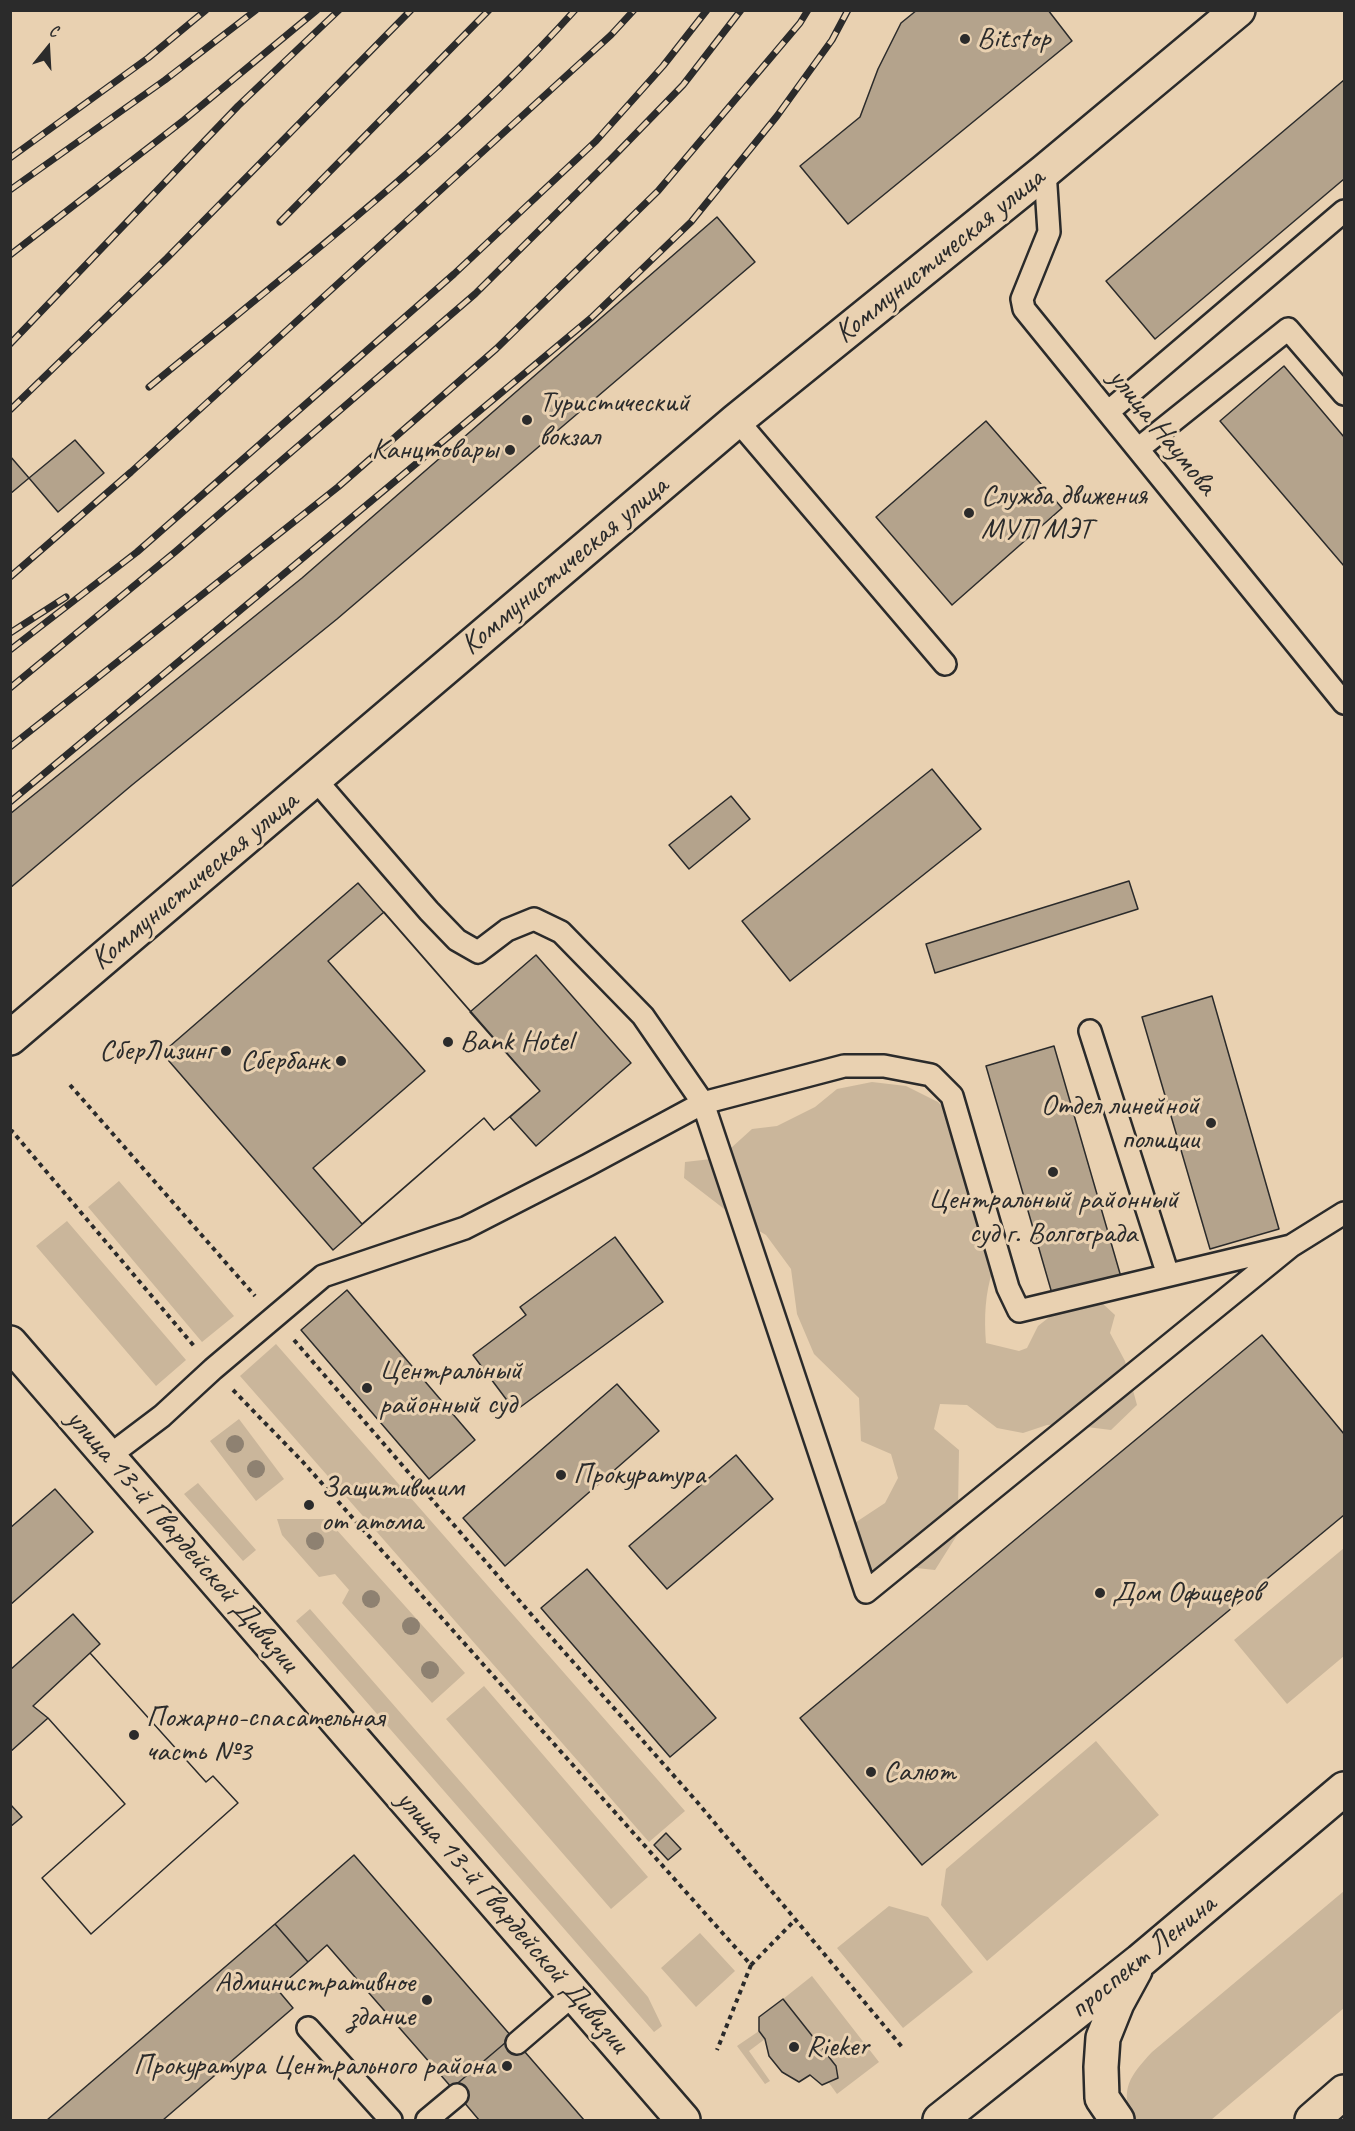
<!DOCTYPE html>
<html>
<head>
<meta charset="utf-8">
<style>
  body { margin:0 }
  #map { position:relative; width:1355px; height:2131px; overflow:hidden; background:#e9d1b1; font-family:Caveat,sans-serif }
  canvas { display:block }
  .frame { position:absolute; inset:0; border:12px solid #2b2b2b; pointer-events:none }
  .north { position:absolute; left:18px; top:18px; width:60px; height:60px; -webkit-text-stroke:4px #e9d1b1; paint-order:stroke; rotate:18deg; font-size:16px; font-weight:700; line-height:24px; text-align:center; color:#2b2b2b }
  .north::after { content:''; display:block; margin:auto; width:21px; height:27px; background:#2b2b2b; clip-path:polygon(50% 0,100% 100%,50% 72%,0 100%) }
</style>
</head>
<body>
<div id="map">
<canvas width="1355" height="2131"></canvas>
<div class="frame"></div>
<div class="north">С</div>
</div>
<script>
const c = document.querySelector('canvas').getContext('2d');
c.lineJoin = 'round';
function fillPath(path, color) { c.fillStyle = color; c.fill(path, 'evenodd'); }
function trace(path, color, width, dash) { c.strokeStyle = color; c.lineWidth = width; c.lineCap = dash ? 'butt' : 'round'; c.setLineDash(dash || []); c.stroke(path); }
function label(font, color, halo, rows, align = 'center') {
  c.font = font + ' Caveat,sans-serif'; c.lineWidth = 6; c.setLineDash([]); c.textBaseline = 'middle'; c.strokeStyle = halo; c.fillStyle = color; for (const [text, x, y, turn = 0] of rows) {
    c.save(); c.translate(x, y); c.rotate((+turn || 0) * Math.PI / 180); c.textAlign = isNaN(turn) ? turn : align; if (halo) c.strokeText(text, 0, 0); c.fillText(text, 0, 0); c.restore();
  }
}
fillPath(new Path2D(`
  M 872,1082 L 906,1086 L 938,1102 L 950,1114 L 952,1138 L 993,1269 C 985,1294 984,1317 986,1343 L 1019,1351 L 1027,1348 L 1038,1326 L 1057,1311 L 1101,1302 L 1115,1315 L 1110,1333 L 1125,1361 L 1137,1405 L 1111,1430 L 1063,1424 L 1047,1425 L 1023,1433 L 997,1428 L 967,1405 L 940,1404 L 934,1429 L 959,1450 L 958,1508 L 964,1524 L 935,1570 L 897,1566 L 861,1571 L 846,1567 L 839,1557 L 838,1534 L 885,1503 L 898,1478 L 891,1454 L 861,1441 L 859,1398 L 814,1354 L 797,1314 L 791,1269 L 766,1235 L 732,1215 L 684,1178 L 685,1162 L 720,1158 L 752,1129 L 777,1126 L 815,1107 L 837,1089 Z
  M 119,1181 L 234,1316 L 202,1342 L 88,1207 Z
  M 67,1221 L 186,1360 L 156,1386 L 36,1246 Z
  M 276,1344 L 685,1811 L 649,1842 L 240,1376 Z
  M 239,1419 L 284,1479 L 256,1501 L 210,1441 Z
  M 198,1483 L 256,1550 L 243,1561 L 184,1494 Z
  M 277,1519 L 327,1519 L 465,1673 L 432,1703 L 342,1603 L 349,1590 L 335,1574 L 319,1577 L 282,1535 Z
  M 1344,1548 L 1344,1656 L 1287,1704 L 1234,1640 Z
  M 310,1609 L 648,1997 L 662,2026 L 654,2032 L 296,1621 Z
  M 484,1686 L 648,1877 L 611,1909 L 446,1719 Z
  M 1096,1741 L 1159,1815 L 987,1961 L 941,1905 L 946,1869 Z
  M 1344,1891 L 1344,2008 L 1211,2120 L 1132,2120 C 1120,2088 1130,2076 1152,2052 Z
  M 889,1906 L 928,1917 L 973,1972 L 903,2028 L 837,1948 Z
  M 700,1933 L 735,1971 L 696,2007 L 661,1968 Z
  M 812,1976 L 879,2062 L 837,2094 L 829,2083 L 838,2078 L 836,2066 L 783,1999 Z
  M 759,2031 L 765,2039 L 749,2051 L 770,2081 L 765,2084 L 737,2046 Z`), '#cab69b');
const building = new Path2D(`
  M 917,10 L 1048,10 L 1072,41 L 848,224 L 800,166 L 860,117 L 878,69 L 901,23 Z
  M 1344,80 L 1344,179 L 1155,339 L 1106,281 Z
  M 717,217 L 755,262 L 337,619 L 132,785 L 10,888 L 10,814 L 302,578 Z
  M 1284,366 L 1344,437 L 1344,566 L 1220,421 Z
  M 986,421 L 1062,508 L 952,605 L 876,517 Z
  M 75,440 L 104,473 L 58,512 L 29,478 Z
  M 10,456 L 29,478 L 10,494 Z
  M 932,769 L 981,829 L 790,981 L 742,921 Z
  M 731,796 L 750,819 L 689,869 L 669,845 Z
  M 1129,881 L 1138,909 L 935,973 L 926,944 Z
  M 358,883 L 540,1091 L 494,1130 L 484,1118 L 333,1250 L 162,1053 Z
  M 384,912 L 540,1091 L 494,1130 L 484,1118 L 362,1224 L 313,1168 L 425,1071 L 328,961 Z
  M 536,955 L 631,1063 L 536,1146 L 510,1117 L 540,1091 L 470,1012 Z
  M 1212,996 L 1279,1229 L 1210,1249 L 1142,1017 Z
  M 1054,1046 L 1121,1277 L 1053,1297 L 986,1066 Z
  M 615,1237 L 663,1302 L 515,1411 L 473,1355 L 526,1315 L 520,1307 Z
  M 347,1290 L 475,1440 L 429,1479 L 301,1330 Z
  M 1262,1335 L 1344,1434 L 1344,1515 L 922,1865 L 800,1718 Z
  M 617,1384 L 659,1431 L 505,1566 L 463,1518 Z
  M 736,1455 L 773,1499 L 667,1589 L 629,1546 Z
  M 55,1489 L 93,1532 L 10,1605 L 10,1528 Z
  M 587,1569 L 716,1718 L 670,1757 L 541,1608 Z
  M 73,1614 L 100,1644 L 90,1653 L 206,1782 L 213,1776 L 238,1803 L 91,1934 L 42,1878 L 125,1804 L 48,1718 L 10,1752 L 10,1670 Z
  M 90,1653 L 206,1782 L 213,1776 L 238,1803 L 91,1934 L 42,1878 L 125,1804 L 48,1718 L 33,1706 Z
  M 10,1804 L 22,1817 L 10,1827 Z
  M 666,1833 L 681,1849 L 668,1860 L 654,1845 Z
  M 354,1855 L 512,2037 L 452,2088 L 327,1945 L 308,1962 L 275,1924 Z
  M 275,1924 L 308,1962 L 277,1989 L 293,2008 L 163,2120 L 47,2120 Z
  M 783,1999 L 836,2066 L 838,2078 L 822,2085 L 810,2075 L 799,2082 L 782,2072 L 769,2056 L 765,2039 L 759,2031 L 759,2017 Z
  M 512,2037 L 584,2120 L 479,2120 L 452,2088 Z`);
fillPath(building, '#b4a38c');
trace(building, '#2b2b2b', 1.5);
const service = new Path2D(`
  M 1045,171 L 1049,232 L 1022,299 L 1024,309 L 1344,703
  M 1108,412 L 1344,211
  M 737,420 L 945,664
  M 1138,449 L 1288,329 L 1344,394
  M 315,779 L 429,911 L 457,940 L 478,952 L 507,930 L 534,919 L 561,932 L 643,1016 L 703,1103 L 844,1066 L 884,1066 L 931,1075 L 952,1096 L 1008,1288 L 1019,1311 L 1291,1246 L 1344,1213
  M 1090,1031 L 1168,1275
  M 109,1456 L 162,1416 L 213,1369 L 323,1276 L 465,1228 L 588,1165 L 703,1103 L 866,1592 L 1291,1246
  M 308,2028 L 391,2120
  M 517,2043 L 574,1994
  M 427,2120 L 457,2095`);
const minor = new Path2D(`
  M 10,1343 L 683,2120`);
const secondary = new Path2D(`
  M 10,1038 L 737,420 L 1045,171 L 1238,10`);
const primary = new Path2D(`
  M 940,2120 L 1140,1961 L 1344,1789
  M 1117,2120 L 1102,2098 L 1101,2067 L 1103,2038 L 1117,2003 L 1135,1970
  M 1312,2120 L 1344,2092`);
trace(service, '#2b2b2b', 26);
trace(minor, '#2b2b2b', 38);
trace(secondary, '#2b2b2b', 38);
trace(primary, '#2b2b2b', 38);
trace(new Path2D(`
  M 70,1085 L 255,1296
  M 10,1133 L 12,1131 L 194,1346
  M 294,1340 L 543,1628 L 698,1803 L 902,2047
  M 233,1390 L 302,1461 L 751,1965 L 717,2050
  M 751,1965 L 795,1920`), '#2b2b2b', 4, [4.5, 4.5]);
trace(service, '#e9d1b1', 21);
trace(minor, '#e9d1b1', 33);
trace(secondary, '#e9d1b1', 33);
trace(primary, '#e9d1b1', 33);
const rail = new Path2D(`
  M 10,158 L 148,58 L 206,10
  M 10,190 L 165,80 L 256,10
  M 280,222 L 489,10
  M 10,255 L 184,120 L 317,10
  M 10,344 L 238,106 L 339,10
  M 149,387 C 293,268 450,149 575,10
  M 10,410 L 167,258 L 411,10
  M 10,577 L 131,472 L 611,35 L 634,10
  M 10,633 L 66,597
  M 10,650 L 137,552 L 454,274 L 596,141 L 663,66 L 707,10
  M 10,688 L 175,552 L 475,294 L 614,156 L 683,85 L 741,10
  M 10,747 L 338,487 L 496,349 L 658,191 L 800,23 L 808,10
  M 10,802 L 591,318 L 691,222 L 777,116 L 832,40 L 848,10`);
trace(rail, '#2b2b2b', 7);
trace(rail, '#e9d1b1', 4.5, [14]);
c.fillStyle = '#8e8171';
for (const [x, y] of [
  [235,1444],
  [256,1469],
  [315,1541],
  [371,1599],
  [411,1626],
  [430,1670]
]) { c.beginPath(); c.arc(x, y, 9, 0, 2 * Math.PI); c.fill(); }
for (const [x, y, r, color] of [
  [965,39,6,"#2b2b2b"],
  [527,420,6,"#2b2b2b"],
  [510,450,6,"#2b2b2b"],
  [969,513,6,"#2b2b2b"],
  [448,1042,6,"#2b2b2b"],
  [226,1051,6,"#2b2b2b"],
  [341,1061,6,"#2b2b2b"],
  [1211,1123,6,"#2b2b2b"],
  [1053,1172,6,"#2b2b2b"],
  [367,1388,6,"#2b2b2b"],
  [561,1475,6,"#2b2b2b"],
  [309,1505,6,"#2b2b2b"],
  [1100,1593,6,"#2b2b2b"],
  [134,1735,6,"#2b2b2b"],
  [871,1772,6,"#2b2b2b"],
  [427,2000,6,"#2b2b2b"],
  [794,2047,6,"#2b2b2b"],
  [507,2066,6,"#2b2b2b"]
]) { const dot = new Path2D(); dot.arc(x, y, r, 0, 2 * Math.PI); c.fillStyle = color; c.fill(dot); trace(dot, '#e9d1b1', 2); }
label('30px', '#2b2b2b', '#e9d1b1', [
  ["Bitstop",977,39],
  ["Туристический",539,403],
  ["вокзал",539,437],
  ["Канцтовары",498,450,"right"],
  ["Служба движения",981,496],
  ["МУП МЭТ",981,530],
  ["Bank Hotel",460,1042],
  ["СберЛизинг",214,1051,"right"],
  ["Сбербанк",329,1061,"right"],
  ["Отдел линейной",1199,1106,"right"],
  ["полиции",1199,1140,"right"],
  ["Центральный районный",1053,1200,"center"],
  ["суд г. Волгограда",1053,1234,"center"],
  ["Центральный",379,1371],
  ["районный суд",379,1405],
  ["Прокуратура",573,1475],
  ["Защитившим",321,1488],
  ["от атома",321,1522],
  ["Дом Офицеров",1112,1593],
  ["Пожарно-спасательная",146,1718],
  ["часть №3",146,1752],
  ["Салют",883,1772],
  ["Административное",415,1983,"right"],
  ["здание",415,2017,"right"],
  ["Rieker",806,2047],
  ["Прокуратура Центрального района",495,2066,"right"]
], 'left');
label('30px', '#2b2b2b', '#e9d1b1', [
  ["Коммунистическая улица",940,256,-39],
  ["улица Наумова",1162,432,51],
  ["Коммунистическая улица",565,566,-40],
  ["Коммунистическая улица",195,881,-40],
  ["улица 13-й Гвардейской Дивизии",182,1541,49],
  ["улица 13-й Гвардейской Дивизии",512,1922,49],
  ["проспект Ленина",1143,1957,-39]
]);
</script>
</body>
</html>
